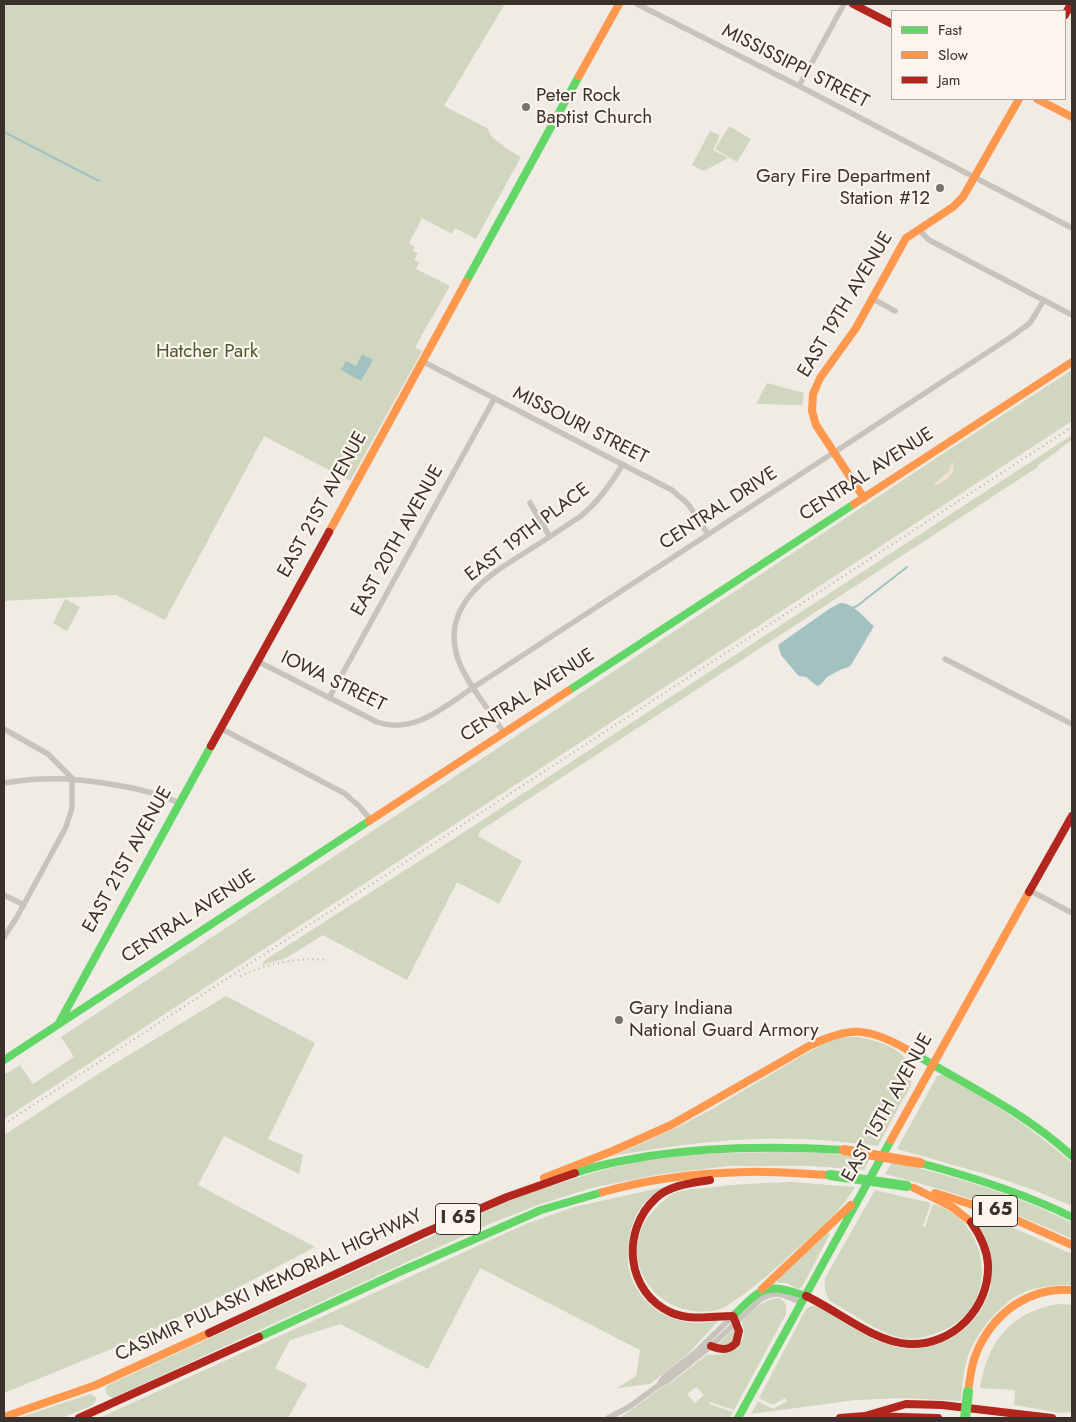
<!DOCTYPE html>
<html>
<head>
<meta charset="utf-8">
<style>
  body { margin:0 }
  #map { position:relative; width:1076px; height:1422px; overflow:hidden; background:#f0ebe5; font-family:Jost,sans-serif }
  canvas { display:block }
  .frame { position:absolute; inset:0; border:5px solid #3b302b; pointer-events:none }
  .legend { position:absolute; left:891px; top:10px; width:175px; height:90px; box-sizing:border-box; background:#fbf5ee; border:1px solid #aea6a0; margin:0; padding:6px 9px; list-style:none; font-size:15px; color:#3b302b }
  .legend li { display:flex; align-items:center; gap:10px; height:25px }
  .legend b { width:25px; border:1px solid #aea6a0 }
</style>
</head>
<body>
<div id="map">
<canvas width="1076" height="1422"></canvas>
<div class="frame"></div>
<ul class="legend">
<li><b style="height:6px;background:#63d668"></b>Fast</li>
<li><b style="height:6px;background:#ff974d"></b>Slow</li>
<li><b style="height:6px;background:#b3261e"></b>Jam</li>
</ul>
</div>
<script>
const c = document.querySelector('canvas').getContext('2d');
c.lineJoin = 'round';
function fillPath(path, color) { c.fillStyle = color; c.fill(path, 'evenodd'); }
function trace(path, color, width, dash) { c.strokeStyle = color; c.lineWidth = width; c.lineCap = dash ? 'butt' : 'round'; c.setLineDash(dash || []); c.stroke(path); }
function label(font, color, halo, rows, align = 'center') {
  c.font = font + ' Jost,sans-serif'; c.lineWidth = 4.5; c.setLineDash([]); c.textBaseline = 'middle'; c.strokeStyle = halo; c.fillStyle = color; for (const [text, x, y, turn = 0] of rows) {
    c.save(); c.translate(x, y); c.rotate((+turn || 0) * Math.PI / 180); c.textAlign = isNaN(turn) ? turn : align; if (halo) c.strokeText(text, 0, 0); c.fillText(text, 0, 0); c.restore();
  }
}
fillPath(new Path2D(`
  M 4,4 L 505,4 L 444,106 L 487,128 L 491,136 L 507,149 L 521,157 L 476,239 L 455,228 L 452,234 L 422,218 L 409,243 L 415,247 L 413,251 L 418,253 L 414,260 L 419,262 L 416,269 L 450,286 L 415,347 L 422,351 L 350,481 L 264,436 L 165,620 L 116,595 L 4,601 Z
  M 729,126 L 751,139 L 737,162 L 715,149 Z
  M 710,131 L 719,135 L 719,138 L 713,150 L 728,158 L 704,171 L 692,165 Z
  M 1072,370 L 1072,421 L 4,1119 L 4,1075 L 20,1065 L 33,1084 L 74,1057 L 61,1037 L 947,451 Z
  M 767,383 L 804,393 L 802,405 L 756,404 Z
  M 1072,435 L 1072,440 L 1037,466 L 1038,467 L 481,830 L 478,836 L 522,861 L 499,904 L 457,882 L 407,980 L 323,935 L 286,958 L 262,965 L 265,960 L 435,851 Z
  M 65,599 L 80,607 L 67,631 L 53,623 Z
  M 226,996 L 315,1043 L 268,1139 L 303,1155 L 299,1174 L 224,1136 L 198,1185 L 315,1247 L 220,1297 L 126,1343 L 4,1393 L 4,1135 L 109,1067 Z
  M 857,1037 C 882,1041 917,1052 911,1084 C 910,1090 905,1096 902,1101 C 894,1116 886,1131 878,1146 C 851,1143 823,1139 795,1139 C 733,1137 673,1145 613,1156 L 676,1128 L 714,1108 L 822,1044 L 835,1038 Z
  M 940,1075 L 946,1076 C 993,1103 1031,1127 1072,1163 L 1072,1206 L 1031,1189 L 999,1178 L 897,1149 L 937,1076 Z
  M 775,1152 L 824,1153 L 870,1158 L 864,1170 L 812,1166 L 729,1166 L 661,1174 L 591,1188 L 538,1205 L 487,1225 L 113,1398 L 108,1396 L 105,1390 L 108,1385 L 519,1196 L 596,1172 L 639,1161 L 698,1154 Z
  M 892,1162 C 954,1176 1015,1194 1072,1223 L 1072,1239 C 1012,1210 950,1191 885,1174 Z
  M 792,1182 L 855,1187 C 838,1216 811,1236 787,1258 C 773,1271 733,1306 717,1310 C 655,1323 609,1253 657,1207 C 662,1202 668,1196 675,1193 C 684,1189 695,1189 705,1188 C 734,1184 763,1183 792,1182 Z
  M 664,1187 C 658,1192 651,1196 646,1201 C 634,1215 629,1230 628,1247 C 623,1289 658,1324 700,1323 C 706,1323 713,1321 719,1320 L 688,1354 L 650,1384 L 617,1388 L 636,1376 L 640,1350 L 480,1268 L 428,1369 L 340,1324 L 290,1340 L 275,1368 L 307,1384 L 288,1418 L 99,1418 L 526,1224 L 574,1207 Z
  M 875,1190 L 931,1203 L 923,1226 L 925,1227 L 933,1204 C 976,1215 995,1270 972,1307 C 964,1319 952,1327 939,1332 C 927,1337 911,1341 898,1337 C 876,1331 851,1313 830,1301 C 825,1293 824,1288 825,1278 Z
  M 973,1213 L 1021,1231 L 1072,1254 L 1072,1285 C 1057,1285 1042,1286 1027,1291 C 1001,1301 975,1334 967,1359 C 963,1373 962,1387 961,1401 L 905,1398 L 855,1400 L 751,1414 L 758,1401 L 773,1409 L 787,1401 L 785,1398 L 773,1405 L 759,1398 L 806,1309 L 811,1306 L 817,1306 C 839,1319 872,1342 896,1347 C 932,1354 966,1337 983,1306 C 986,1300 991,1291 991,1284 C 991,1275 987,1263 985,1254 C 982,1238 981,1228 972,1215 Z
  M 828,1232 L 830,1234 L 802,1287 L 798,1289 L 786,1283 L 778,1283 L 776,1280 Z
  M 779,1298 C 786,1302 787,1306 786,1314 L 734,1410 L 710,1402 L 709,1404 L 733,1412 L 730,1418 L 620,1418 L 661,1388 L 669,1384 L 707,1355 L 723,1354 L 737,1348 L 743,1339 L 744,1330 L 742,1321 C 754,1310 763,1299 779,1298 ZM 696,1387 L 704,1395 L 695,1403 L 687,1394 Z
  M 1059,1304 L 1072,1305 L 1072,1412 L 1061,1413 L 1014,1405 L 1015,1390 L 980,1388 C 987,1342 1012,1311 1059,1304 Z
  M 735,1328 L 735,1338 L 728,1345 L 717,1345 Z
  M 90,1394 L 96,1397 L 96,1400 L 93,1405 L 62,1418 L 18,1418 Z`), '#d1d6bf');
fillPath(new Path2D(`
  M 952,462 L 954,464 L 952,466 L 954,468 C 951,477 945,481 936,485 L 934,484 L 949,471 Z`), '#efe3cc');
fillPath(new Path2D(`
  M 362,354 L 373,360 L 361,381 L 341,370 L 346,361 L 356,366 Z
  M 840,603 C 853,602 866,620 874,626 L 851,665 C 847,669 845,667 840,670 C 836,673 829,675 826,678 C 823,682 822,684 817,686 L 806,677 L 799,676 L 796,673 L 781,655 L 778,645 L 829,609 Z`), '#a1c2c1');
trace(new Path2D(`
  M 4,132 L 99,181
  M 852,608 L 857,606 L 907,567`), '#a1c2c1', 2);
trace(new Path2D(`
  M 637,4 L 799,86 L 1072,228
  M 799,86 L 844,4
  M 919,230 L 929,240 L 1072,315
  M 873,299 L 895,311
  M 422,361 L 672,490 L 688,504 L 708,534
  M 530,503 L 550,537
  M 945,659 L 1072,724
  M 257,661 L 377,722 C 414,735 445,706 474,687 L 1011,337 L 1030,323 L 1044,300
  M 329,698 L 494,399
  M 220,728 L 344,793 L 359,806 L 371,820
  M 4,729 L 48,754 L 72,778
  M 504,733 C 490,710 469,687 459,662 C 438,607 487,576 526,552 C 545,540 563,528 581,516 C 599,501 611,484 623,464
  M 4,783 C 44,776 76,778 116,785 C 138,789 158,793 179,803
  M 1031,891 L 1072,913
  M 4,895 L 24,905
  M 4,937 L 17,917 L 66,827 L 72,808 L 72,778
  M 659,1385 L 664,1377 L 695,1353 L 732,1317
  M 608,1418 L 629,1407 L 659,1385 L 667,1381 L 711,1346 L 761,1299 C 777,1289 786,1296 802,1303`), '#c9c3be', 5.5);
trace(new Path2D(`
  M 466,282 L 579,76
  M 568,691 L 854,504
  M 59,1023 L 211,746
  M 908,1050 C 964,1084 1023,1111 1072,1156
  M 4,1060 L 369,821
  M 920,1163 C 973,1177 1023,1193 1072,1217
  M 575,1173 C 598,1165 624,1160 649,1156 C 714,1146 778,1146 844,1150
  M 733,1316 C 763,1287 765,1282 806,1296
  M 259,1337 L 397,1273 L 541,1210 L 603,1192
  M 738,1418 L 891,1140`), '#63d668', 8);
trace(new Path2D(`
  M 579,76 L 619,4
  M 1037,99 L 1072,117
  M 864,498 L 816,425 L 812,411 L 813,394 L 820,378 L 856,328 L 906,238 L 953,207 L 963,197 L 1019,99
  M 854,504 L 1072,362
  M 329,532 L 466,282
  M 369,821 L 568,691
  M 891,1140 L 1029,892
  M 544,1178 L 615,1150 L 671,1125 L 809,1046 C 850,1026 868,1027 908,1050
  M 914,1188 L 952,1207 L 971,1222
  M 603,1192 C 649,1179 698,1173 746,1172 C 774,1171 802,1174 830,1175
  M 935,1193 L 1005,1215 L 1072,1245
  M 762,1289 L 851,1205
  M 968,1392 C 970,1377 972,1361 979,1347 C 997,1310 1031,1287 1072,1290
  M 4,1417 L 96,1385 L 209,1333`), '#ff974d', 8);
trace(new Path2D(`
  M 853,4 L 892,24
  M 1065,15 L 1071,4
  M 211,746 L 329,532
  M 1029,892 L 1072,816
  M 710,1180 C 692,1183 670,1185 656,1198 C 620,1231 626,1293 672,1313 C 691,1321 713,1316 733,1316 L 739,1331 L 736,1343 C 728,1351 721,1350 711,1346
  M 806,1296 C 837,1310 875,1343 909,1344 C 953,1346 990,1308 988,1264 C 987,1249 980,1235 971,1222
  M 209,1333 L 424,1233 L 507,1197 L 575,1173
  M 865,1416 L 906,1404 L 942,1405 L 1052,1418
  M 79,1418 L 259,1337
  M 840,1418 L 865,1416 L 938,1418`), '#b3261e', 8);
trace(new Path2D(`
  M 240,976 C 267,964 296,957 326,960
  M 4,1124 L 1072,427`), '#b1aca8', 2, [1, 4]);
trace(new Path2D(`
  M 830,1175 L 907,1186
  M 965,1418 L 968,1392`), '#63d668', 10);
trace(new Path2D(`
  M 844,1150 L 920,1163`), '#ff974d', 10);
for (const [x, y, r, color] of [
  [526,107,5,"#7a716c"],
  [940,188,5,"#7a716c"],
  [619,1020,5,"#7a716c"]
]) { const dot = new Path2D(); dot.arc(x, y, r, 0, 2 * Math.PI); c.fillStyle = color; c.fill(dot); trace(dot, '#fbf5ee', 2); }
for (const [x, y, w] of [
  [995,1211,45],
  [458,1219,45]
]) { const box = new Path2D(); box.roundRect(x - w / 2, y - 15.5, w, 31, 4); c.fillStyle = '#fbf5ee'; c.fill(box); trace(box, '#3b302b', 1); }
label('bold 18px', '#3b302b', null, [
  ["I 65",995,1211],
  ["I 65",458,1219]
]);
label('19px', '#3b302b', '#fbf5ee', [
  ["MISSISSIPPI STREET",795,67,27],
  ["EAST 19TH AVENUE",846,305,-59],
  ["MISSOURI STREET",580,426,27],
  ["CENTRAL AVENUE",867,475,-33],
  ["EAST 21ST AVENUE",323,505,-61],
  ["CENTRAL DRIVE",719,509,-33],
  ["EAST 19TH PLACE",528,533,-37],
  ["EAST 20TH AVENUE",398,541,-61],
  ["IOWA STREET",333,682,26],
  ["CENTRAL AVENUE",528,696,-33],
  ["EAST 21ST AVENUE",128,860,-61],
  ["CENTRAL AVENUE",189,917,-33],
  ["EAST 15TH AVENUE",888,1108,-61],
  ["CASIMIR PULASKI MEMORIAL HIGHWAY",269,1286,-25]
]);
label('19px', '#3b302b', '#fbf5ee', [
  ["Peter Rock",536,96],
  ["Baptist Church",536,118],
  ["Gary Fire Department",930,177,"right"],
  ["Station #12",930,199,"right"],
  ["Gary Indiana",629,1009],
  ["National Guard Armory",629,1031]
], 'left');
label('19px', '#4a5a2e', '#fbf5ee', [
  ["Hatcher Park",207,352]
]);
</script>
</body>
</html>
